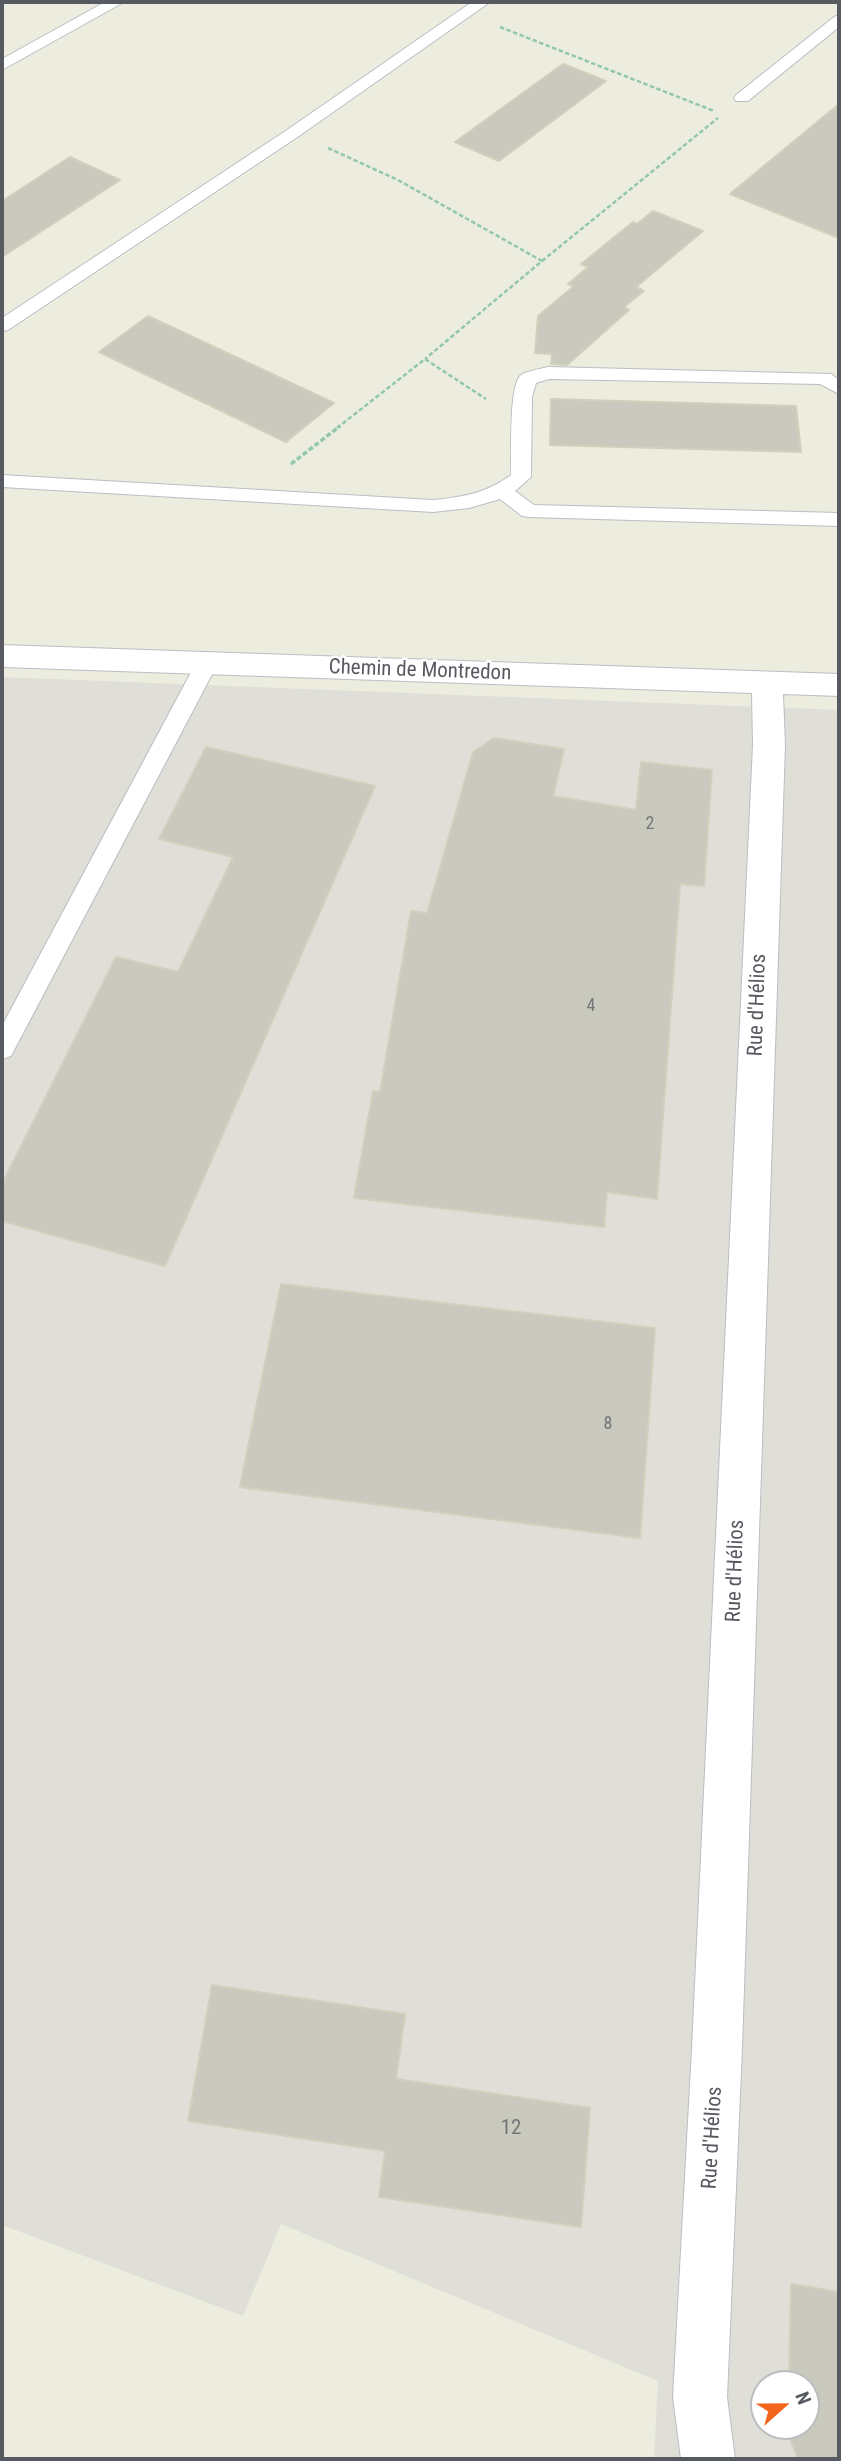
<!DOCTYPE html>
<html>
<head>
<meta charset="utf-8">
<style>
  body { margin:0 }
  #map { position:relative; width:841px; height:2461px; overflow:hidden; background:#eceddf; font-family:"Roboto Condensed",sans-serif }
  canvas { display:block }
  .frame { position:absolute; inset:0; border:4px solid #585a61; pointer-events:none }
  .north { position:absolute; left:750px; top:2370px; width:70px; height:70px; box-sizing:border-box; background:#fff; border:2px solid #bcbdc0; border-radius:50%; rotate:69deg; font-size:19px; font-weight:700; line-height:28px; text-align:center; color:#585a61 }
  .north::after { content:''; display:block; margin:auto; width:24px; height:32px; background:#f4651d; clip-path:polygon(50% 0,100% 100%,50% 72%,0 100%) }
</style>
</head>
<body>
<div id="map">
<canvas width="841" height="2461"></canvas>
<div class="frame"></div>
<div class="north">N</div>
</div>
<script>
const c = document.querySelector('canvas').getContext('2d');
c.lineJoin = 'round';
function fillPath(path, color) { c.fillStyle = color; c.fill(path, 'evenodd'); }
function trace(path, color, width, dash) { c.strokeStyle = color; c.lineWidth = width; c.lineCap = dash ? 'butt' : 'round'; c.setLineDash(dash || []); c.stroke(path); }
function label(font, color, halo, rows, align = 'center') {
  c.font = font + ' "Roboto Condensed",sans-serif'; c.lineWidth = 5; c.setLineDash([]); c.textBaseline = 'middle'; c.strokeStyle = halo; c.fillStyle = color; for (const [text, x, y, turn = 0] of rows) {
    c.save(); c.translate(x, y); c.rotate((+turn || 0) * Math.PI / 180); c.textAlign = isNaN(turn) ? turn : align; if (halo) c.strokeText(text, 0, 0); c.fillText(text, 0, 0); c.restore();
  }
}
fillPath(new Path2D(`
  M 2,677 L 839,710 L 839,2459 L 654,2459 L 658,2381 L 281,2224 L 243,2316 L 2,2225 ZM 764,2384 L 806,2384 L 806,2426 L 764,2426 Z`), '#e0dfd7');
const building = new Path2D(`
  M 563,64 L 606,81 L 499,161 L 455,142 Z
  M 839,104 L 839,238 L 730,194 L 765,165 Z
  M 70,157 L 120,180 L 2,257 L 2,201 Z
  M 653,211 L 703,231 L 636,287 L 644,291 L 624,307 L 629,310 L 567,365 L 551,364 L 552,354 L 535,353 L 538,316 L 574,286 L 568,284 L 588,267 L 581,264 L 633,222 L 637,224 Z
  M 148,316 L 334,403 L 286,442 L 99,352 Z
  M 551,399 L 796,406 L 801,452 L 550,445 Z
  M 494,738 L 564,749 L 553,796 L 636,810 L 641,762 L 712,770 L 704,886 L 680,884 L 657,1199 L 607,1192 L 604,1227 L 354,1198 L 373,1091 L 380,1092 L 411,911 L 427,913 L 473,752 Z
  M 206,747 L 375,786 L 165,1266 L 2,1221 L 2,1184 L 116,957 L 178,972 L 233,857 L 159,839 Z
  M 281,1284 L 655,1328 L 640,1538 L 240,1487 Z
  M 212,1985 L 405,2014 L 396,2079 L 590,2108 L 581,2227 L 379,2197 L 385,2151 L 188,2121 Z
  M 791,2284 L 839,2292 L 839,2459 L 798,2459 L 791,2441 L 789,2426 L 806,2426 L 806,2384 L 789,2384 Z`);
fillPath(building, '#c9c9be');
trace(building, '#d1d0bd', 2);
const lane = new Path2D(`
  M 105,2 L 124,2 L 2,70 L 2,59 Z
  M 472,2 L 490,2 L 299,136 L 8,330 L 2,331 L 2,318 L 287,130 Z
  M 839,15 L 839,27 L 748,101 L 736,101 L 734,98 L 736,95 L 834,17 Z
  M 548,367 L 831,374 L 839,380 L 839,394 L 820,384 L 549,379 L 536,383 L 532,397 L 531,477 L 515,491 L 534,505 L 839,513 L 839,526 L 529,517 L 522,516 L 500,499 L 469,508 L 433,512 L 2,487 L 2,475 L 433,500 C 463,497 487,493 511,475 C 512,457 508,386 521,375 C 527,371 541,369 548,367 Z
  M 207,656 L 214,658 L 218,663 L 11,1056 L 2,1059 L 2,1026 L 196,663 L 200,658 Z`);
const street = new Path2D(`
  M 2,645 L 839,674 L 839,696 L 783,694 L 785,745 L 742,2048 L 727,2397 L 735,2459 L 681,2459 L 673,2397 L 692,2048 L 753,745 L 752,693 L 2,667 Z`);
trace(lane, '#bcbdc4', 2);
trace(street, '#bcbdc4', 2);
trace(new Path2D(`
  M 500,27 L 714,111
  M 328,148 L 398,180 L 542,261 L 425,359
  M 542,261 L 718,118
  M 337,428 L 425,359 L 486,399`), '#92c7ae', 2.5, [4.5, 2.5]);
trace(new Path2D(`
  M 291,464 L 340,426`), '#92c7ae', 3.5, [5, 2.5]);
fillPath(lane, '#fff');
fillPath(street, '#fff');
label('18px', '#747678', null, [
  ["2",650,824],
  ["4",591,1006],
  ["8",608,1424]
]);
label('21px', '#585a61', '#fff', [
  ["Chemin de Montredon",420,671,2],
  ["Rue d'Hélios",758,1005,-88],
  ["Rue d'Hélios",736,1571,-88],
  ["Rue d'Hélios",713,2138,-87]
]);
label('21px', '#747678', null, [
  ["12",511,2129]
]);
</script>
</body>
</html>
